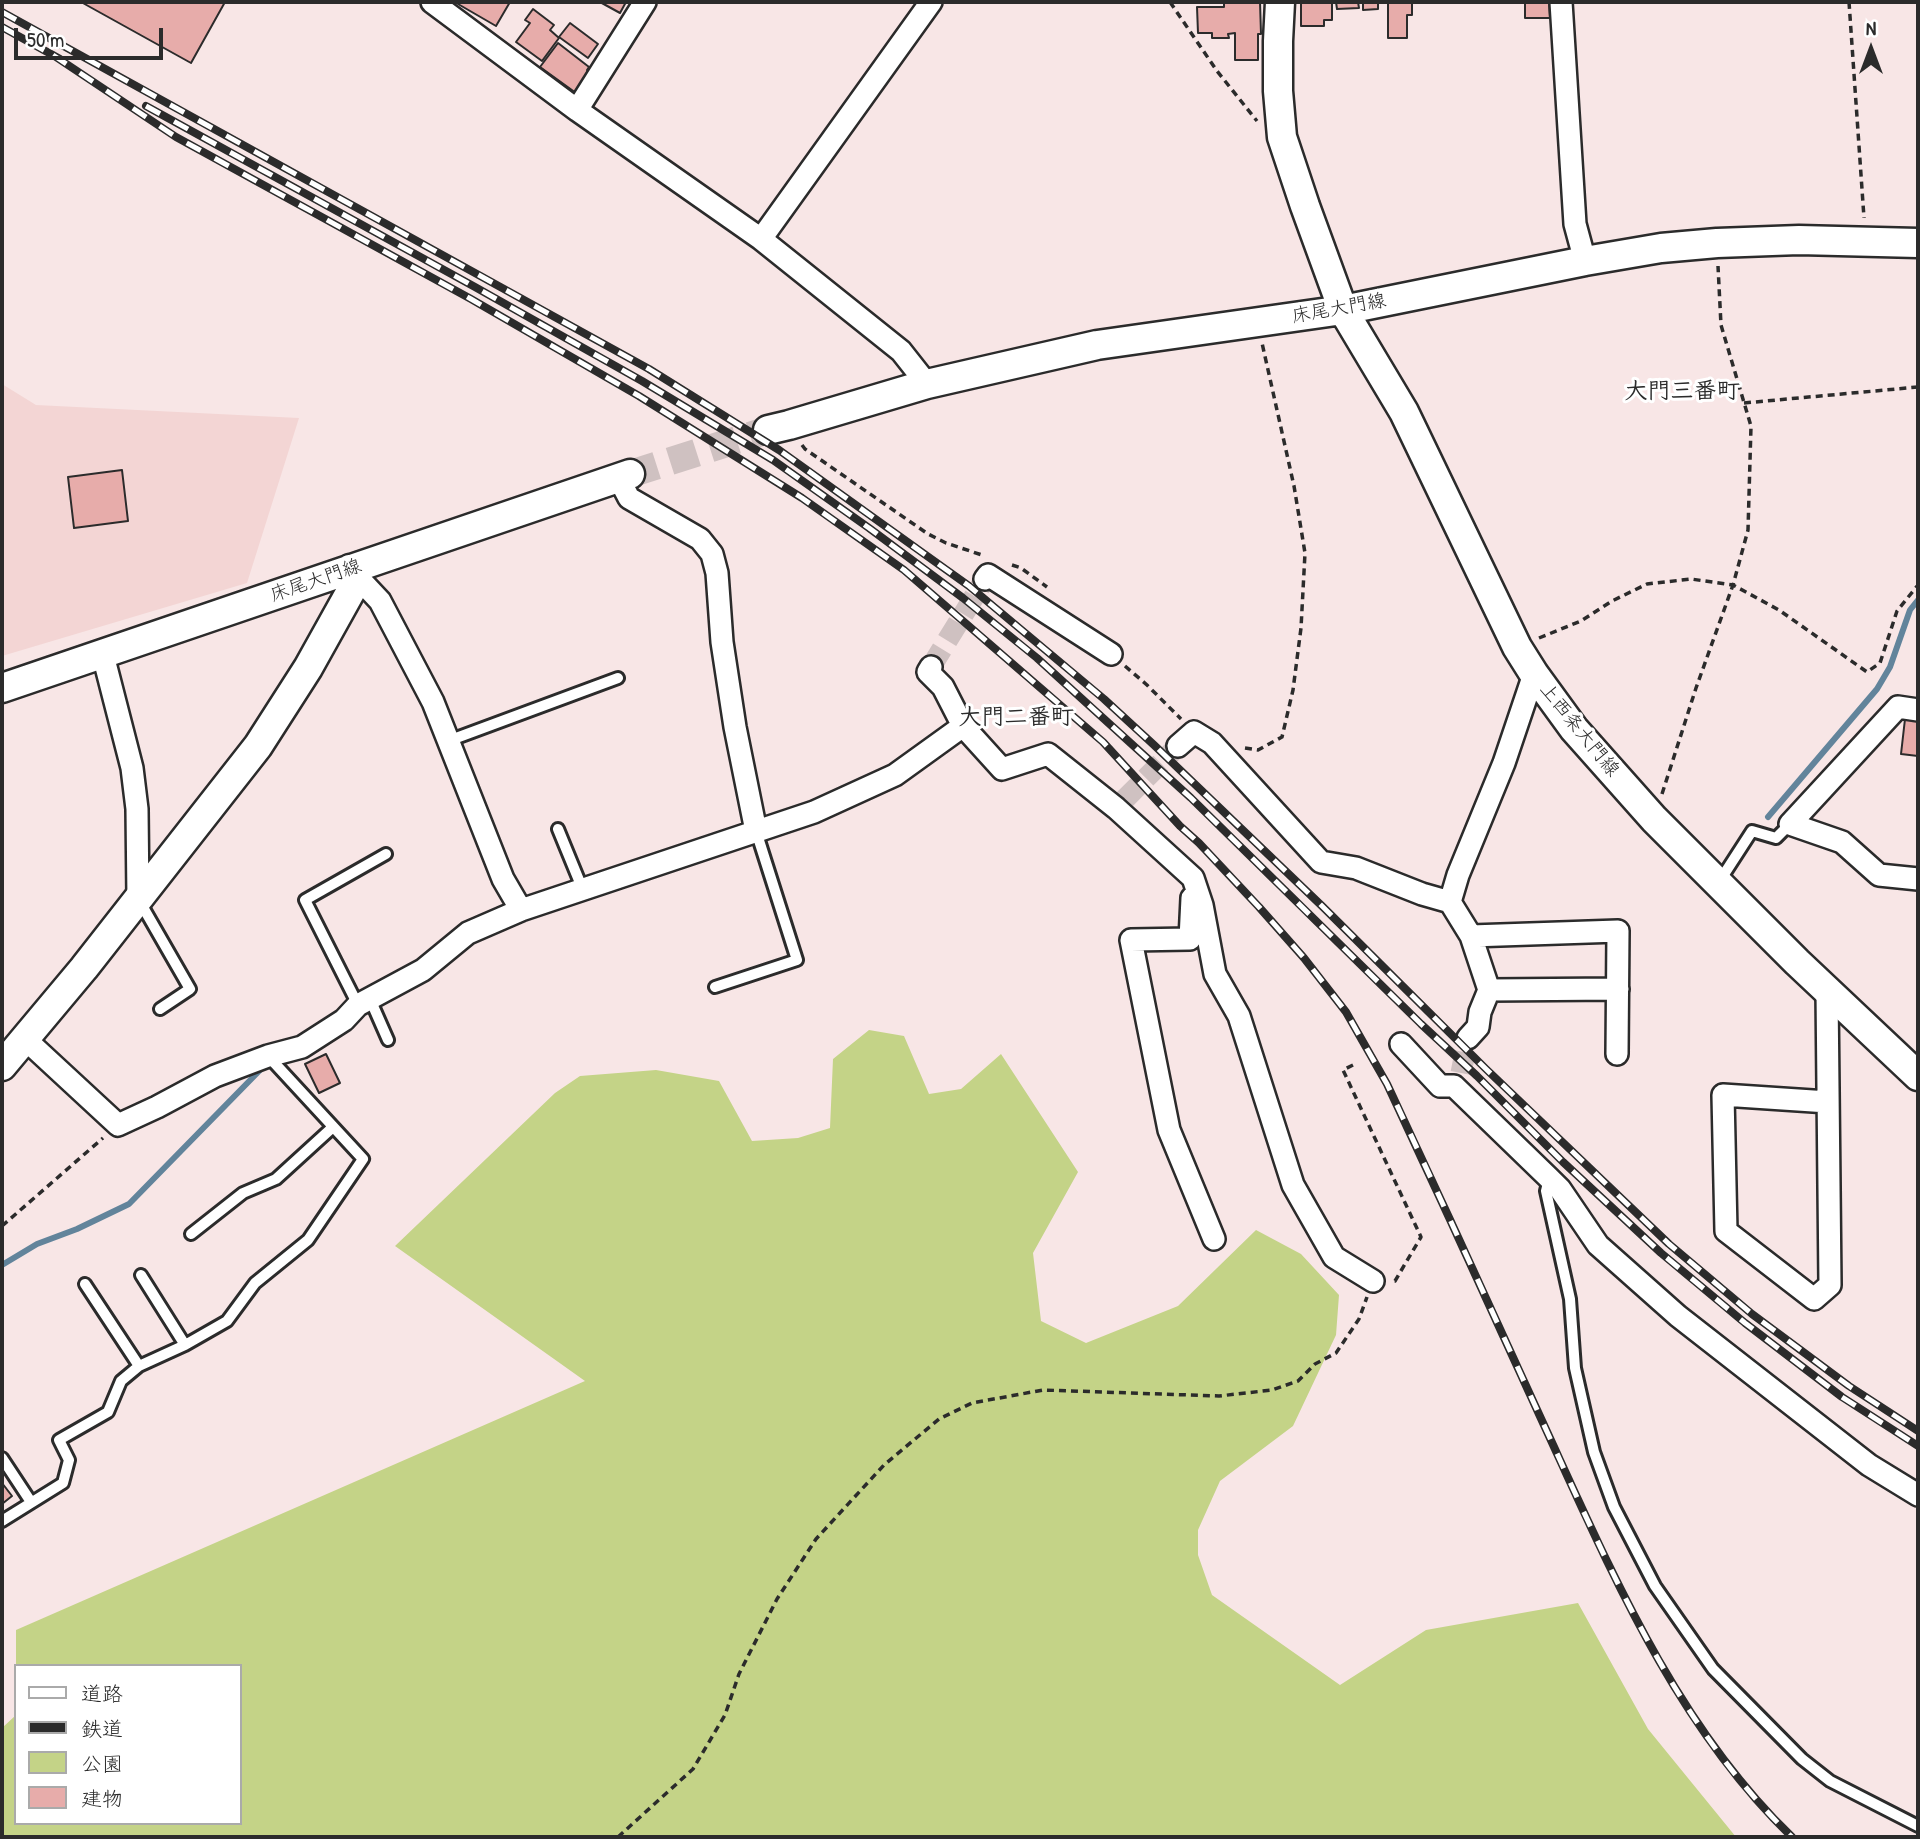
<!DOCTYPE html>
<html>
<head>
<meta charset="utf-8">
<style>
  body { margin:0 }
  #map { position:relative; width:1920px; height:1839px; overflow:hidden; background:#f8e6e6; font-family:"Patrick Hand","Klee One",sans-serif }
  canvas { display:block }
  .frame { position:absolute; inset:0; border:4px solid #2b2b2b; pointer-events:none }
  .legend { position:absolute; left:14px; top:1664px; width:228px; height:161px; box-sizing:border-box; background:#fff; border:2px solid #aaa; margin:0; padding:9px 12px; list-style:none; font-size:21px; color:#2b2b2b }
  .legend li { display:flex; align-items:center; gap:14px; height:35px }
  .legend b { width:35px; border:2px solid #aaa }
  .north { position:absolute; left:1836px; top:14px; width:70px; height:70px; -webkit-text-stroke:5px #fff; paint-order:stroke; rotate:0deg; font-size:19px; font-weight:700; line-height:28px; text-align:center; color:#2b2b2b }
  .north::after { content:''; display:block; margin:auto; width:24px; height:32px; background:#2b2b2b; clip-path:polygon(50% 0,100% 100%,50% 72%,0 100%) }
  .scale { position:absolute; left:14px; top:28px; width:149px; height:32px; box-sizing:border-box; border:4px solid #2b2b2b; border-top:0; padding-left:9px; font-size:21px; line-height:24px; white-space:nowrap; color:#2b2b2b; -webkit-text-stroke:5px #fff; paint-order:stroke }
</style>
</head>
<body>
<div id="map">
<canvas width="1920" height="1839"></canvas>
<div class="frame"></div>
<ul class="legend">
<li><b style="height:9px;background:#fff"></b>道路</li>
<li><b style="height:9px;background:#2b2b2b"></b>鉄道</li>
<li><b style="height:19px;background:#c4d387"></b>公園</li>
<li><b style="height:19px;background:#e7acaa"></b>建物</li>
</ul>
<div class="north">N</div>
<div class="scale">50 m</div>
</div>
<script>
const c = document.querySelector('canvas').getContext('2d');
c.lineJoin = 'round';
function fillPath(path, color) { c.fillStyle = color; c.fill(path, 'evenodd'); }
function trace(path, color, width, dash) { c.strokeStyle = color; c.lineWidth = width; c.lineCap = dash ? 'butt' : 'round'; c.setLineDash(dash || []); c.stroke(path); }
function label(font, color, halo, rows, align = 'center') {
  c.font = font + ' "Patrick Hand","Klee One",sans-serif'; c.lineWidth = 6; c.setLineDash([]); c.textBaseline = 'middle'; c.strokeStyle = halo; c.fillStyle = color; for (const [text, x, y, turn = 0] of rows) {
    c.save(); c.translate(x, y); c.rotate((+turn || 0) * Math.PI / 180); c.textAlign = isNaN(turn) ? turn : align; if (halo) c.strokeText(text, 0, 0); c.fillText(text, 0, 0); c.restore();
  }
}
fillPath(new Path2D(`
  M 2,384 L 36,405 L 299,418 L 247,583 L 2,656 Z`), '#f3d5d4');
fillPath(new Path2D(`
  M 869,1030 L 904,1036 L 929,1094 L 961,1089 L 1001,1054 L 1078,1172 L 1033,1253 L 1041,1321 L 1086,1343 L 1178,1306 L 1256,1230 L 1301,1254 L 1339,1295 L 1336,1335 L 1293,1426 L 1220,1481 L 1198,1530 L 1198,1555 L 1212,1595 L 1340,1685 L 1426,1630 L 1578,1603 L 1648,1729 L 1736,1837 L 2,1837 L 2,1728 L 16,1715 L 16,1823 L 240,1823 L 240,1666 L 16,1666 L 16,1630 L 585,1381 L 395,1246 L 555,1093 L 580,1076 L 656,1070 L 719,1081 L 752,1141 L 798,1138 L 830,1128 L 833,1059 Z`), '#c4d387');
trace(new Path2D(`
  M 1768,817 L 1877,689 L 1890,667 L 1910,610 L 1918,600
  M 2,1265 L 37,1244 L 77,1229 L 129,1204 L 264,1066`), '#62849b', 6);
const building = new Path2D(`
  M 81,2 L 225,2 L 191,63 Z
  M 460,2 L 510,2 L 496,26 L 458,4 Z
  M 600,2 L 626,2 L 620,13 Z
  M 1224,2 L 1260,2 L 1261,34 L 1258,34 L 1258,60 L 1235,60 L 1235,33 L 1228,34 L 1229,38 L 1212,38 L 1212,33 L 1198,33 L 1197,7 L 1224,7 Z
  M 1301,2 L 1332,2 L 1332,20 L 1324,20 L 1324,26 L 1301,26 Z
  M 1336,2 L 1358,2 L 1359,8 L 1337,9 Z
  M 1363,2 L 1378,2 L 1378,9 L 1363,10 Z
  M 1388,2 L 1412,2 L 1412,15 L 1407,15 L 1407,38 L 1388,38 Z
  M 1525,2 L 1549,2 L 1550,18 L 1525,18 Z
  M 533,9 L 554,25 L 550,30 L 559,38 L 542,61 L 516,42 L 530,23 L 525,20 Z
  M 570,23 L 598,44 L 588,58 L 559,37 Z
  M 558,43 L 589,67 L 587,70 L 591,73 L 576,93 L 540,67 Z
  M 122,470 L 128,521 L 74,528 L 68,477 Z
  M 1905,719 L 1918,720 L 1918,756 L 1901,754 Z
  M 326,1054 L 340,1083 L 319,1093 L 305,1064 Z
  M 2,1483 L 12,1496 L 2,1504 Z`);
fillPath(building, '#e7acaa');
trace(building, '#2b2b2b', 2);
trace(new Path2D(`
  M 931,667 L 985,579
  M 1124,800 L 1178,746
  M 1461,1073 L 1468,1038`), '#cfc1c1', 21, [21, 10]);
trace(new Path2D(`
  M 630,474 L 768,430`), '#cfc1c1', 28, [28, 14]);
const lane = new Path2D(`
  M 448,741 L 618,678
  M 558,829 L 583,890
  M 1719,882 L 1752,831 L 1776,838 L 1790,824
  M 140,902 L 190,989 L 160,1009
  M 715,987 L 797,960 L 756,831
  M 370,999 L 388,1040
  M 358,1005 L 305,900 L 386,854
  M 1549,1179 L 1546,1191 L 1570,1299 L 1575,1368 L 1594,1452 L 1614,1507 L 1655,1586 L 1713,1669 L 1802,1759 L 1830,1781 L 1918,1826
  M 191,1234 L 243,1193 L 276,1179 L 333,1127
  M 141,1275 L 185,1345
  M 85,1284 L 139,1366
  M 2,1458 L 31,1502
  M 2,1521 L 63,1483 L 69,1460 L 59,1440 L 108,1412 L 121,1381 L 139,1366 L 185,1345 L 227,1321 L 255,1283 L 308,1240 L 363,1159 L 268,1056`);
const street = new Path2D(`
  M 432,2 L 577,110 L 761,239 L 901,351 L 927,384
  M 1561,2 L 1575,224 L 1585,261
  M 577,110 L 645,2
  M 761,239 L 931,2
  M 618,477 L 629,498 L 700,539 L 712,554 L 717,573 L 722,642 L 735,727 L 756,831
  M 350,569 L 380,601 L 433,702 L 503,879 L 521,910
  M 985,579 L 988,575 L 1111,654
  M 103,655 L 132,768 L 137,809 L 138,900
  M 931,667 L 928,672 L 943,687 L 963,726 L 1002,769 L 1048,754 L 1116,808 L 1193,878 L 1202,905 L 1215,974 L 1239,1016 L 1293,1185 L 1334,1257 L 1373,1281
  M 1918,710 L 1898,707 L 1790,824 L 1842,842 L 1879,875 L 1918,879
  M 1178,746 L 1194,732 L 1212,743 L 1321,862 L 1356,868 L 1422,894 L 1450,902 L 1471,936 L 1489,990 L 1480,1012 L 1478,1027 L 1468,1038
  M 1192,898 L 1190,939 L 1131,940 L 1169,1130 L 1214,1239
  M 1450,902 L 1458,875 L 1504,763 L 1534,674
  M 1471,936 L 1618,931 L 1617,1054
  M 1489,990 L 1618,989
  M 1827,991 L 1830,1285 L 1814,1299 L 1726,1231 L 1723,1095 L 1828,1102
  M 24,1038 L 118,1125 L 157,1107 L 215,1076 L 268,1056 L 302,1047 L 344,1020 L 358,1005 L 423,970 L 468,933 L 521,910 L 814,812 L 895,775 L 963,726
  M 1401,1044 L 1440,1086 L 1454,1086 L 1549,1178 L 1560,1189 L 1598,1245 L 1678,1316 L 1869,1465 L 1918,1495`);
const secondary = new Path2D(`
  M 1280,2 L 1278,41 L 1278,91 L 1282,137 L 1305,206 L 1343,310 L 1404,412 L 1517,647 L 1534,674 L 1574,729 L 1654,819 L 1797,962 L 1918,1076
  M 768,430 L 789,425 L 927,384 L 1097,345 L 1343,310 L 1585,261 L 1661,248 L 1717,243 L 1799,240 L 1918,243
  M 2,688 L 630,474
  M 2,1066 L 84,968 L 258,746 L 308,668 L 352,589 L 350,569`);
trace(lane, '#2b2b2b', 16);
trace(street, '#2b2b2b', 26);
trace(secondary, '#2b2b2b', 33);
trace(new Path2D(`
  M 1170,2 L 1217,71 L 1257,121
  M 1849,2 L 1864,218
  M 1744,403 L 1918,387
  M 802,445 L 805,449 L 928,534 L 946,543 L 982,555
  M 1012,565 L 1021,568 L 1047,587
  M 1539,638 L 1581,621 L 1612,601 L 1647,584 L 1691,579 L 1733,585 L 1779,610 L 1867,672 L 1880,663 L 1897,611 L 1918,585
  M 1125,666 L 1147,685 L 1181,719
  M 1245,748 L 1258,750 L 1282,737 L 1293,690 L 1301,628 L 1305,553 L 1294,486 L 1262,343
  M 1662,794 L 1696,688 L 1733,585 L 1748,530 L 1751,426 L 1721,325 L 1718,266
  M 1353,1065 L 1343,1070 L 1421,1237 L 1395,1281 L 1391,1281
  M 2,1226 L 103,1138
  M 618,1837 L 693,1769 L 725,1715 L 739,1674 L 777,1599 L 816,1539 L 884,1465 L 939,1419 L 972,1403 L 1043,1390 L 1219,1396 L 1272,1390 L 1298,1381 L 1315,1364 L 1336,1353 L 1359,1319 L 1367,1297`), '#2b2b2b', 3.5, [7, 5]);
trace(lane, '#fff', 10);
trace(street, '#fff', 21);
trace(secondary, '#fff', 28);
const rail = new Path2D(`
  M 2,12 L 649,369 L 779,450 L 969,586 L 1104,699 L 1154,745 L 1322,906 L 1486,1069 L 1669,1244 L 1752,1314 L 1849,1386 L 1918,1431
  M 2,27 L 60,59
  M 53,55 L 176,137 L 471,299 L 639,396 L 802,498 L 904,570 L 1103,742 L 1180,826 L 1199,843 L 1259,907 L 1304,958 L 1346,1012 L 1387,1084 C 1442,1201 1495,1318 1549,1436 C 1614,1578 1678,1727 1792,1837
  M 146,106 L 475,287 L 642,381 L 773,460 L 869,528 L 963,598 L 1037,658 L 1191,798 L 1421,1024 L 1477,1076 L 1563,1162 L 1661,1253 L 1745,1323 L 1842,1397 L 1918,1446`);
trace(rail, '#2b2b2b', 8);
trace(rail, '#fff', 5, [16]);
label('19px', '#2b2b2b', '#fff', [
  ["床尾大門線",1339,309,-10],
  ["床尾大門線",316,581,-19],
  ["上西条大門線",1579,730,51]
]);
label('bold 23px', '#2b2b2b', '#fff', [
  ["大門三番町",1682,392],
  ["大門二番町",1016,718]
]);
</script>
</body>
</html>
